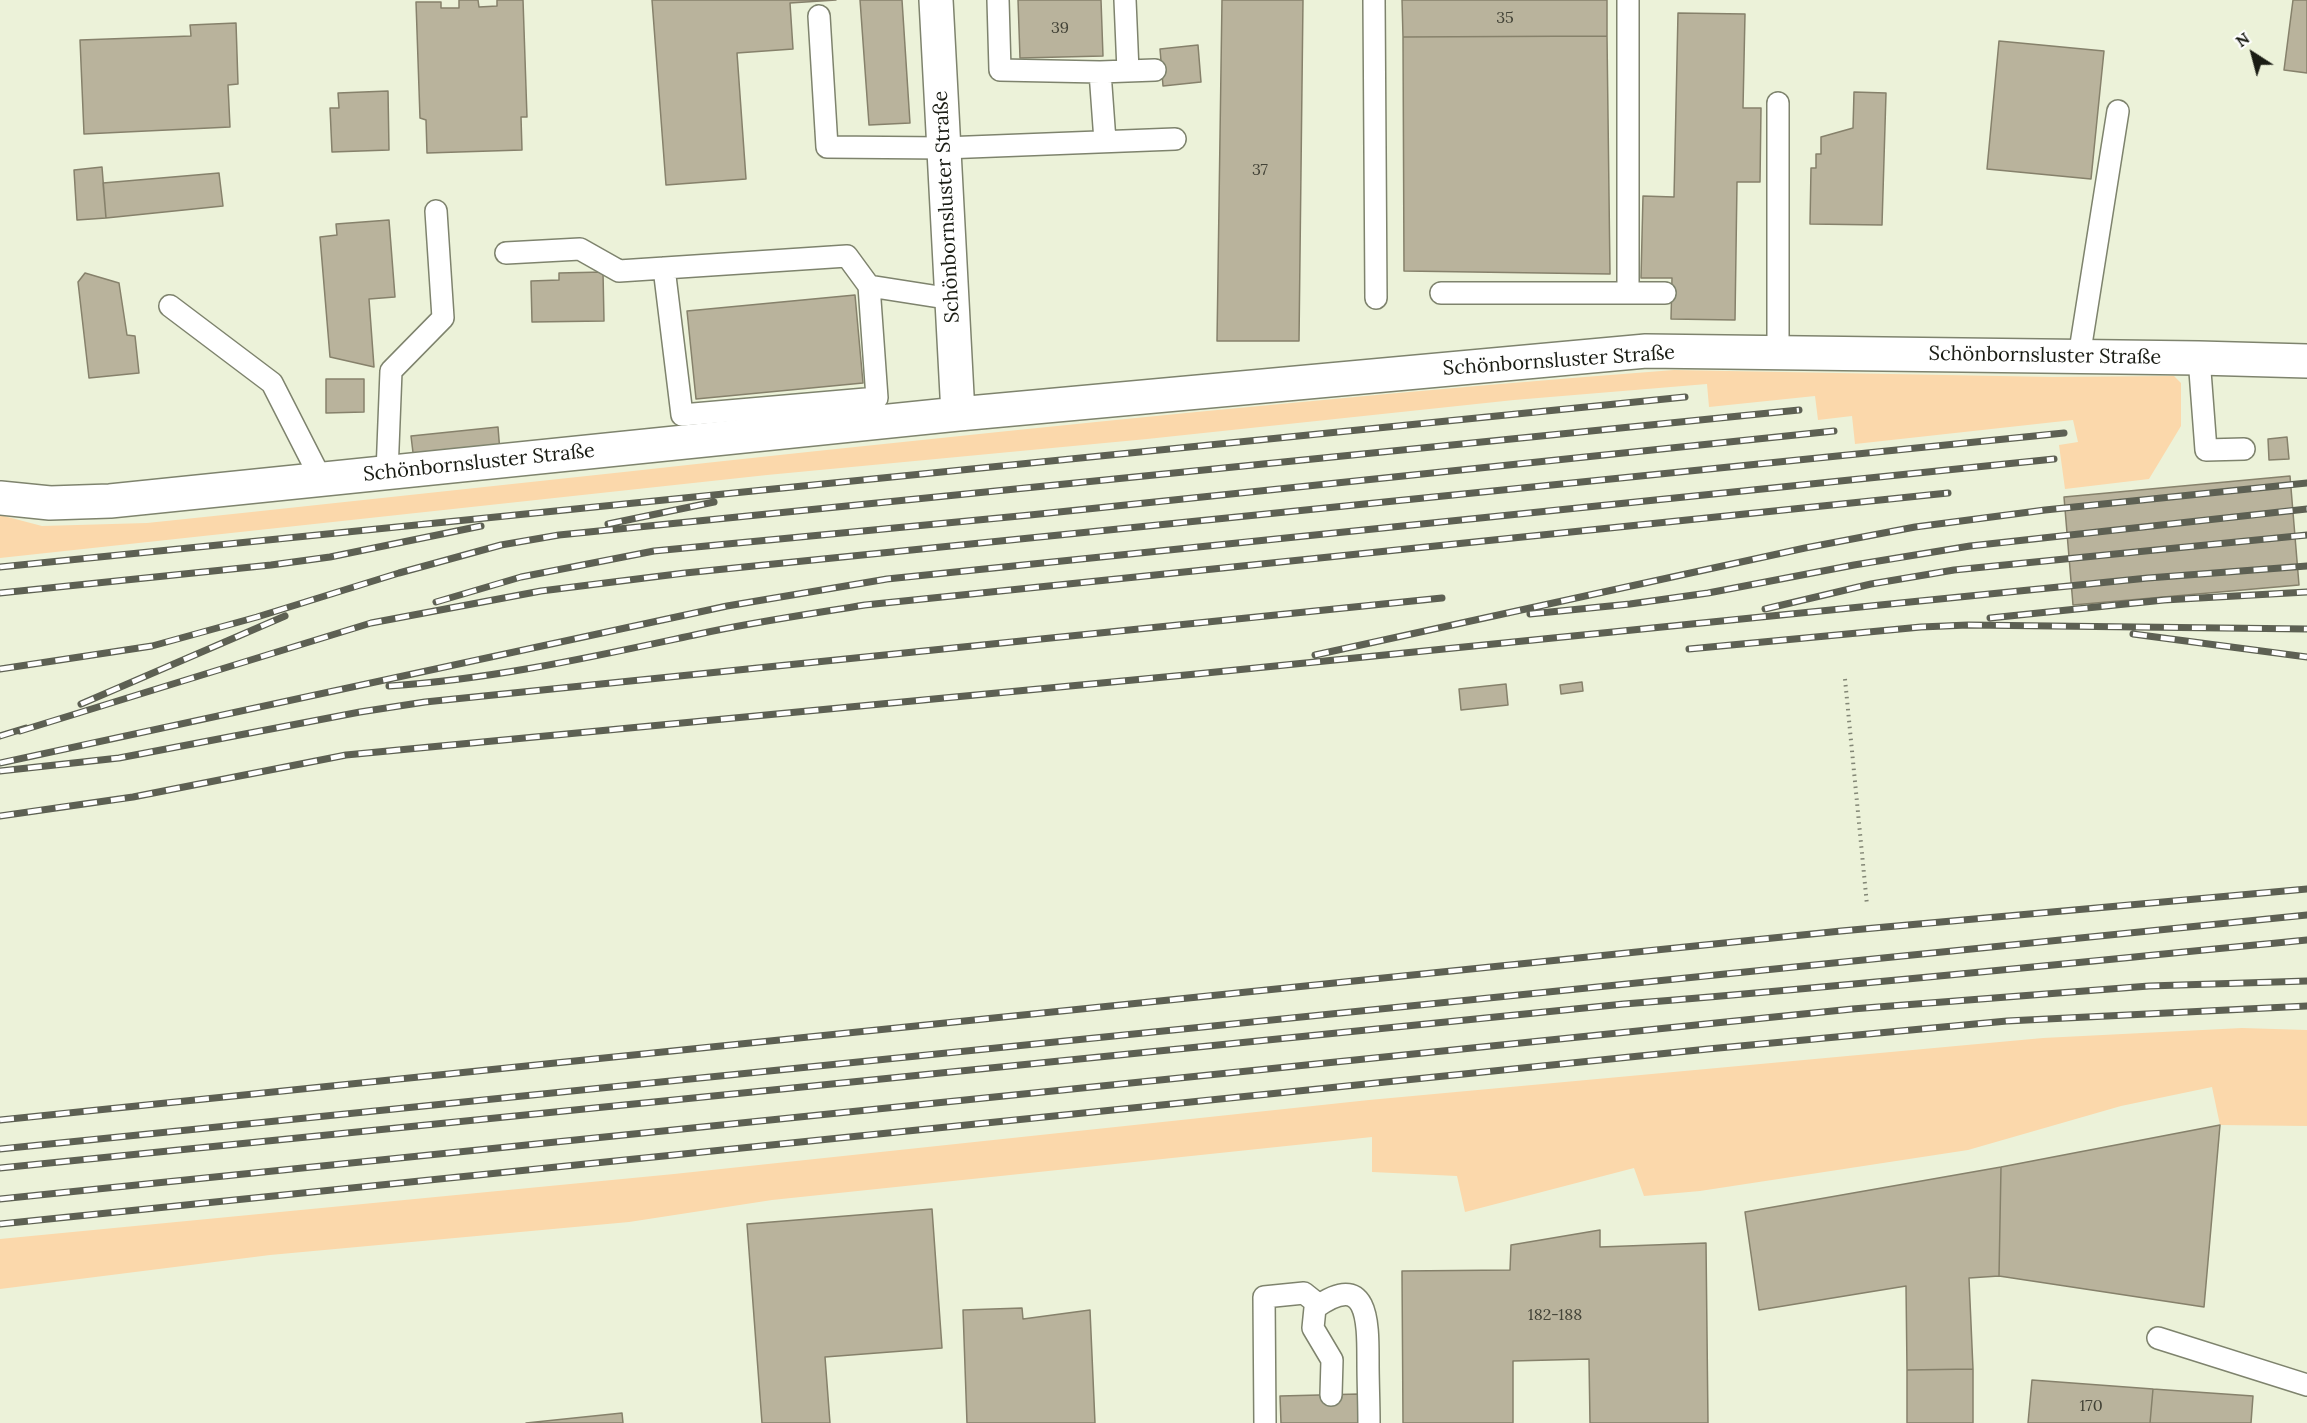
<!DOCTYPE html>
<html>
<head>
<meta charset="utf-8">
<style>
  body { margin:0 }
  #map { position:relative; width:2307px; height:1423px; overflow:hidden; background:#ecf2d9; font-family:Lora,serif }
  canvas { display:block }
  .north { position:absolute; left:2223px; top:24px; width:60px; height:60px; -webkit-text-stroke:4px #fff; paint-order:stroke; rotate:324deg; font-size:16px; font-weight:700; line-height:24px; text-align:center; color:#1a1c14 }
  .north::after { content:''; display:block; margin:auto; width:21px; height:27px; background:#1a1c14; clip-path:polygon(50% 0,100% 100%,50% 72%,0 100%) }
</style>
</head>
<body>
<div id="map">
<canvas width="2307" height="1423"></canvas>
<div class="north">N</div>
</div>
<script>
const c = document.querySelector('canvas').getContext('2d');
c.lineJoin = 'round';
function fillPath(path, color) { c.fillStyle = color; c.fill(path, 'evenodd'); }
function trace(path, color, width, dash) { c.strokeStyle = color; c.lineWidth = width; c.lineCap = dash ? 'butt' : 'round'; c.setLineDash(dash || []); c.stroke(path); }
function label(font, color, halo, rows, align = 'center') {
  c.font = font + ' Lora,serif'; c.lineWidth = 6; c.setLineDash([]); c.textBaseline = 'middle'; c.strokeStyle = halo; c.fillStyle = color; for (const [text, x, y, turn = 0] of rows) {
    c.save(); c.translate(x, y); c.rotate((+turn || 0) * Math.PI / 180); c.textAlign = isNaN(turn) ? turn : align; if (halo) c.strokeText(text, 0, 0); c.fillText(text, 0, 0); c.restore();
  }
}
fillPath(new Path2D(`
  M 1674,370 L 2053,377 L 2174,376 L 2181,383 L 2181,426 L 2149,479 L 2065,489 L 2059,445 L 2078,442 L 2073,420 L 1855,444 L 1852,416 L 1818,420 L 1815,396 L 1709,407 L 1707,384 L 1514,400 L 1147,439 L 767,475 L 0,558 L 0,515 L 42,526 L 147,523 C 656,470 1164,409 1674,370 Z
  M 2242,1028 L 2307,1030 L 2307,1126 L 2220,1125 L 2212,1087 L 2121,1106 L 1968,1150 L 1700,1191 L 1644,1196 L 1634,1168 L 1465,1212 L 1457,1176 L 1372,1172 L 1372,1137 L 772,1200 L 629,1222 L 270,1255 L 0,1289 L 0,1239 L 674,1174 L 1369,1100 L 2043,1038 Z`), '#fbd8ab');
const building = new Path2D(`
  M 459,0 L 478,0 L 479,7 L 497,6 L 497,0 L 523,0 L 527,117 L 521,117 L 522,150 L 427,153 L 426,120 L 420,118 L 416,2 L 441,2 L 441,8 L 459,8 Z
  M 652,0 L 836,0 L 790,3 L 793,49 L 737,53 L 746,179 L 666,185 Z
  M 860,0 L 902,0 L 910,123 L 869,125 Z
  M 1018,0 L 1101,0 L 1103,56 L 1020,58 Z
  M 1222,0 L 1303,0 L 1299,341 L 1217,341 Z
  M 1402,0 L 1607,0 L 1607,36 L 1403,37 Z
  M 2293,0 L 2307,0 L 2307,73 L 2284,70 Z
  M 1678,13 L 1745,14 L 1743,108 L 1761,108 L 1760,182 L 1737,182 L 1735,320 L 1671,319 L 1672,278 L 1641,278 L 1643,196 L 1674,197 Z
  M 236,23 L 238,84 L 228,85 L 230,127 L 84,134 L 80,40 L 191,36 L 190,25 Z
  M 1607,36 L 1610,274 L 1404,271 L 1403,37 Z
  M 1999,41 L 2104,51 L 2091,179 L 1987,169 Z
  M 1198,45 L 1201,82 L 1163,86 L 1160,49 Z
  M 388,91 L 389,150 L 332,152 L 330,108 L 339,108 L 338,93 Z
  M 1854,92 L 1886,93 L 1882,225 L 1810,224 L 1811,168 L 1816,168 L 1816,154 L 1821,154 L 1821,137 L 1853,128 Z
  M 102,167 L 106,218 L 77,220 L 74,170 Z
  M 219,173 L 223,206 L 106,218 L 103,183 Z
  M 389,220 L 395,297 L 369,299 L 374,367 L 330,357 L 320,237 L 337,235 L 336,224 Z
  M 603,272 L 604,321 L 532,322 L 531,281 L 559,280 L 559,273 Z
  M 85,273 L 119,283 L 127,335 L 135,336 L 139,373 L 89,378 L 78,282 Z
  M 855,295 L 863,383 L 696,399 L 687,311 Z
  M 326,379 L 364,379 L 364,412 L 326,413 Z
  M 498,427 L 500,452 L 414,461 L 411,436 Z
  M 2287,437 L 2289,459 L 2269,460 L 2268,439 Z
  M 2290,476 L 2299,585 L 2073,605 L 2064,497 Z
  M 1582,682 L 1583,691 L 1561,694 L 1560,685 Z
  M 1506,684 L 1508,705 L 1461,710 L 1459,689 Z
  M 2220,1125 L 2204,1307 L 1999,1276 L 2001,1167 Z
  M 2001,1167 L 1999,1276 L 1969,1278 L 1973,1369 L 1907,1370 L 1906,1286 L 1759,1310 L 1745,1212 Z
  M 932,1209 L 942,1348 L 825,1357 L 830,1423 L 762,1423 L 747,1224 Z
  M 1600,1230 L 1600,1247 L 1706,1243 L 1708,1423 L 1590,1423 L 1589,1359 L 1513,1361 L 1513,1423 L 1403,1423 L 1402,1271 L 1510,1270 L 1511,1245 Z
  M 1022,1308 L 1023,1319 L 1090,1310 L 1095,1423 L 967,1423 L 963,1310 Z
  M 1973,1369 L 1973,1423 L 1907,1423 L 1907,1370 Z
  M 2032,1380 L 2153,1389 L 2150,1423 L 2028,1423 Z
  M 2153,1389 L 2253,1396 L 2251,1423 L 2150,1423 Z
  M 1359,1394 L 1360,1423 L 1281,1423 L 1280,1396 Z
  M 622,1413 L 623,1423 L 526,1423 Z`);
fillPath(building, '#b9b39c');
trace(building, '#86816b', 1.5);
const lane = new Path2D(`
  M 998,0 L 1000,70 L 1100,72 L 1155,70
  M 1125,0 L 1128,71
  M 1374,0 L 1376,298
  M 819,16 L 827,147 L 944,148 L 1175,139
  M 1100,72 L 1105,141
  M 506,253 L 580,249 L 619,271 L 847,256 L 869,286 L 952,299
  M 664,268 L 682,415 L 877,398 L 869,286
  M 1628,292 L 1628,0
  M 1441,293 L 1665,293
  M 170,306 L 272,383 L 321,479
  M 1778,353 L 1778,103
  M 2079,357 L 2118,111
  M 2199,358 L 2206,450 L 2244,449
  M 387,473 L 391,371 L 443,318 L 436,211
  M 2158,1338 L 2307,1385
  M 1331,1395 L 1332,1360 L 1313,1328 L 1315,1308 C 1369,1269 1368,1323 1368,1362 C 1368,1382 1369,1403 1369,1423
  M 1265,1423 L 1264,1297 L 1304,1293 L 1319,1305`);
const street = new Path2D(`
  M 936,0 L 958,414
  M 0,498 L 50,503 L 110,501 L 958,414 L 1646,351 L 2199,358 L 2307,361`);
trace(lane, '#7e836d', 24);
trace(street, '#7e836d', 36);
trace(new Path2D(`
  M 1845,679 L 1867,905`), '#828675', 4, [1.5, 4.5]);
trace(lane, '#fff', 21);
trace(street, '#fff', 33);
const rail = new Path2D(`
  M 608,524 L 714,502
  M 0,567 L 1685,397
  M 0,593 L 271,565 L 330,557 L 481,526
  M 436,602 L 521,577 L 654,551 L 1030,515 L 1834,431
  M 1765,609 L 1871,584 L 1954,570 L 2307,535
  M 1530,614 L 1630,604 L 1708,593 L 1854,565 L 1970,546 L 2307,509
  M 1990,618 L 2164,600 L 2307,592
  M 2133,634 L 2307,657
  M 1689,649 L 1921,627 L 1968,625 L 2307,629
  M 1315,655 L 1805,548 L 1915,527 L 2045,510 L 2307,483
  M 0,669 L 152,646 L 257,617 L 399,573 L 501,545 L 559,535 L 1799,410
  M 389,686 C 495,679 596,656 699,634 C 754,622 810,614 865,605 L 1948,493
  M 81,704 L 285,616
  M 20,731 L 371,623 L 541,591 L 685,573 L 2064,433
  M 0,736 L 26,728
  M 0,763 L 727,606 L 887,579 L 2054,459
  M 0,771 L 119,758 L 360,712 L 425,702 L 1442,598
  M 0,816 L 133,797 L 346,755 L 1196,674 L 2148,578 L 2307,566
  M 0,1120 L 1841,931 L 2307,889
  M 0,1149 L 2307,915
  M 0,1168 L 1624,1004 C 1852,986 2079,962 2307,940
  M 0,1199 L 1852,1009 L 2149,986 L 2307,981
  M 0,1224 L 1708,1049 L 2007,1021 L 2307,1006`);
trace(rail, '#5d6053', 7);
trace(rail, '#fff', 4.5, [14]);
label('16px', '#424236', null, [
  ["35",1505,18],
  ["39",1060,28],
  ["37",1260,170],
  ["182-188",1555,1315],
  ["170",2091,1406]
]);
label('20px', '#1a1c14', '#fff', [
  ["Schönbornsluster Straße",947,207,-93],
  ["Schönbornsluster Straße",2045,356,1],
  ["Schönbornsluster Straße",1559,361,-4],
  ["Schönbornsluster Straße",479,463,-6]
]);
</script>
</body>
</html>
